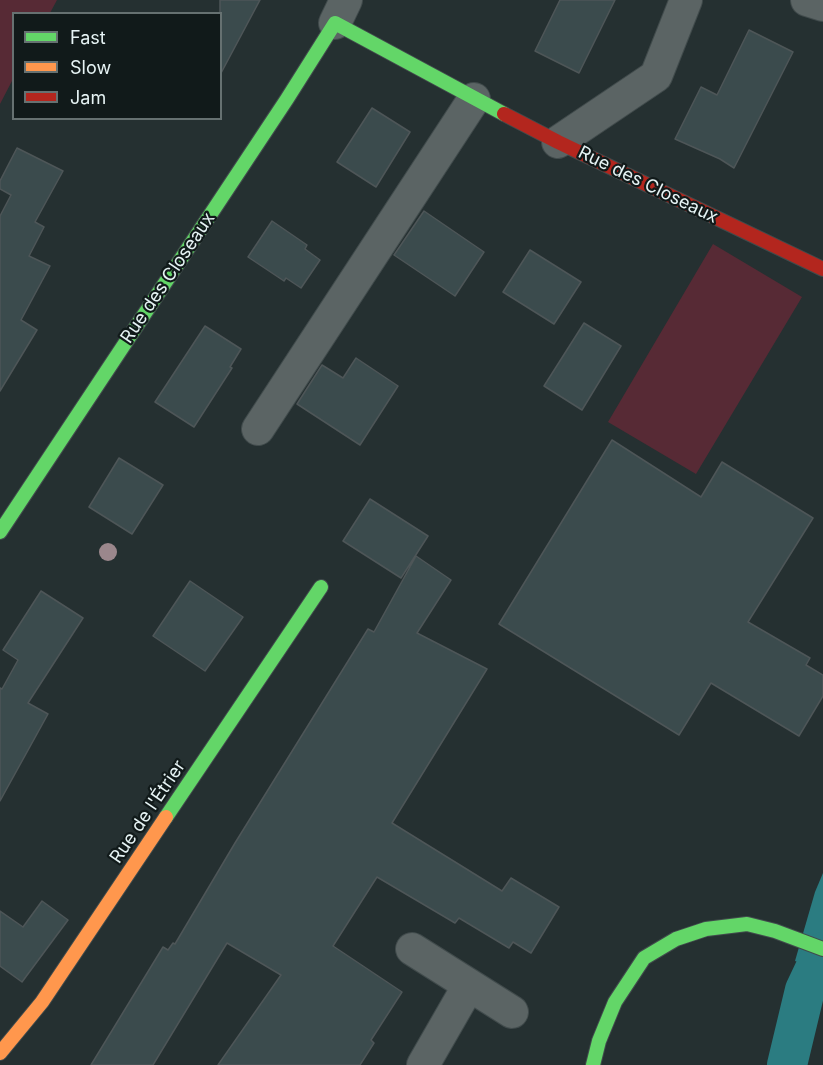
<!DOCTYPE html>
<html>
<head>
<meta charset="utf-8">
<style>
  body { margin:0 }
  #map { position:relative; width:823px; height:1065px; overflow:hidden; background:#253031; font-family:Inter,sans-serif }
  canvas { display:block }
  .legend { position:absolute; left:12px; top:12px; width:210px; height:108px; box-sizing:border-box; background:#111a1a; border:2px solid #667171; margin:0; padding:8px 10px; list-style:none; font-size:18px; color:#e6f3f4 }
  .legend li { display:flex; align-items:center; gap:12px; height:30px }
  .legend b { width:30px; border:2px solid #667171 }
</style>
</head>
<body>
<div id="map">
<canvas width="823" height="1065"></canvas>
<ul class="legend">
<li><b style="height:8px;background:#63d668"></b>Fast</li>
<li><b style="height:8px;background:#ff974d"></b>Slow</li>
<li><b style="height:8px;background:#b3261e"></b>Jam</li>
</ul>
</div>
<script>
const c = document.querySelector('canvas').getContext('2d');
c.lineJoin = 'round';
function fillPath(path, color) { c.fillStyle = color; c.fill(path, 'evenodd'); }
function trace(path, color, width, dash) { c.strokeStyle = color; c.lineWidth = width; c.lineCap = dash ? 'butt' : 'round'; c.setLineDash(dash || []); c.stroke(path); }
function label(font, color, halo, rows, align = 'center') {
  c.font = font + ' Inter,sans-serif'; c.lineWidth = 4.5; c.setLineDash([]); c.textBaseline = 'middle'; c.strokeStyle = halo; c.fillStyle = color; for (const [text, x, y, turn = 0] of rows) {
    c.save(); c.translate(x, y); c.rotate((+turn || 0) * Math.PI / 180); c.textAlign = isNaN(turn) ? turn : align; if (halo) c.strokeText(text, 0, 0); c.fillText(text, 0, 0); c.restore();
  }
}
fillPath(new Path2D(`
  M 0,0 L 57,0 L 50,13 L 14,14 L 13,79 L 0,104 Z
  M 713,244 L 802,297 L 696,474 L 608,422 Z`), '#572a35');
fillPath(new Path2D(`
  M 823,873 L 823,970 L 795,961 L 815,892 Z`), '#2b7c81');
trace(new Path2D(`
  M 787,1065 L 805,990 L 823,952`), '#2b7c81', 40);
const building = new Path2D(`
  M 220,0 L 260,0 L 220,75 Z
  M 560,0 L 615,0 L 579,73 L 535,51 Z
  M 749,30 L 793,52 L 734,168 L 720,159 L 675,139 L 701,87 L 717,95 Z
  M 372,108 L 410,132 L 376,187 L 337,162 Z
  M 17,148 L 63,171 L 35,222 L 44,227 L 29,256 L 50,266 L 21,320 L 37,330 L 0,391 L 0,216 L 11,195 L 0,189 L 0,181 Z
  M 424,211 L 484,252 L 455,296 L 394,255 Z
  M 272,221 L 307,245 L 305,249 L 320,260 L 301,288 L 286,278 L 284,281 L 248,257 Z
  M 530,250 L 581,282 L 554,324 L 503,292 Z
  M 584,323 L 621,346 L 582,410 L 544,386 Z
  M 205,326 L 241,349 L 230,367 L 232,368 L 194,427 L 155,402 Z
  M 356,358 L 398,386 L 360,445 L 297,404 L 322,365 L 343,378 Z
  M 612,440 L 701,497 L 722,462 L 813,518 L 748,622 L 810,658 L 806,665 L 823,675 L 823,696 L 799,736 L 711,683 L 679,735 L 499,624 Z
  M 119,458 L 163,485 L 132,534 L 89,507 Z
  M 370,499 L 428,536 L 401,578 L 343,541 Z
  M 416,556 L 451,580 L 417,633 L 487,669 L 392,823 L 502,891 L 511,878 L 559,907 L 531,953 L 513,942 L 509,948 L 459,918 L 455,923 L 377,877 L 333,946 L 402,992 L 371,1040 L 374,1043 L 360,1065 L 218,1065 L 281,975 L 227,943 L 153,1065 L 91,1065 L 163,947 L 168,950 L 173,943 L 175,944 L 235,843 L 368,629 L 374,632 Z
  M 190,581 L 243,617 L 205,671 L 153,636 Z
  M 41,591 L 83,618 L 28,703 L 48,714 L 0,801 L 0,688 L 2,689 L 18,660 L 3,650 Z
  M 42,901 L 68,920 L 22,982 L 0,966 L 0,911 L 23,927 Z`);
fillPath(building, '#3b4b4d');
trace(building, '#4e5658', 1.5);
const street = new Path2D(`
  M 807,0 L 823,5
  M 335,23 L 346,0
  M 558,142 L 656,76 L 686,0
  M 258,429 L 474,99
  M 412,949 L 512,1012
  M 423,1065 L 469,985`);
const fast = new Path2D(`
  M 0,532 L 287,99 L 335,23 L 504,114
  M 166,817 L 321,587
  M 593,1065 L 599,1041 L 615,1002 L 644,958 L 676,939 L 706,929 L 747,924 L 775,931 L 823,949`);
const slow = new Path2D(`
  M 0,1053 L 42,1002 L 166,817`);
const jam = new Path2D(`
  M 504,114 L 558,142 L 823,269`);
trace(street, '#414b4c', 34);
trace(fast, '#414b4c', 16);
trace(slow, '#414b4c', 16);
trace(jam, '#414b4c', 16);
trace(street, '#5b6464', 32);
trace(fast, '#63d668', 14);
trace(slow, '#ff974d', 14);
trace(jam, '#b3261e', 14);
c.fillStyle = '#9b878c';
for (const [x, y] of [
  [108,552]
]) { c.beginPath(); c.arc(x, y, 9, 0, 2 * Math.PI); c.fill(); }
label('18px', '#e6f3f4', '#111a1a', [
  ["Rue des Closeaux",648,185,26],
  ["Rue des Closeaux",168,278,-56],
  ["Rue de l'Étrier",148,812,-56]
]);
</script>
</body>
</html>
